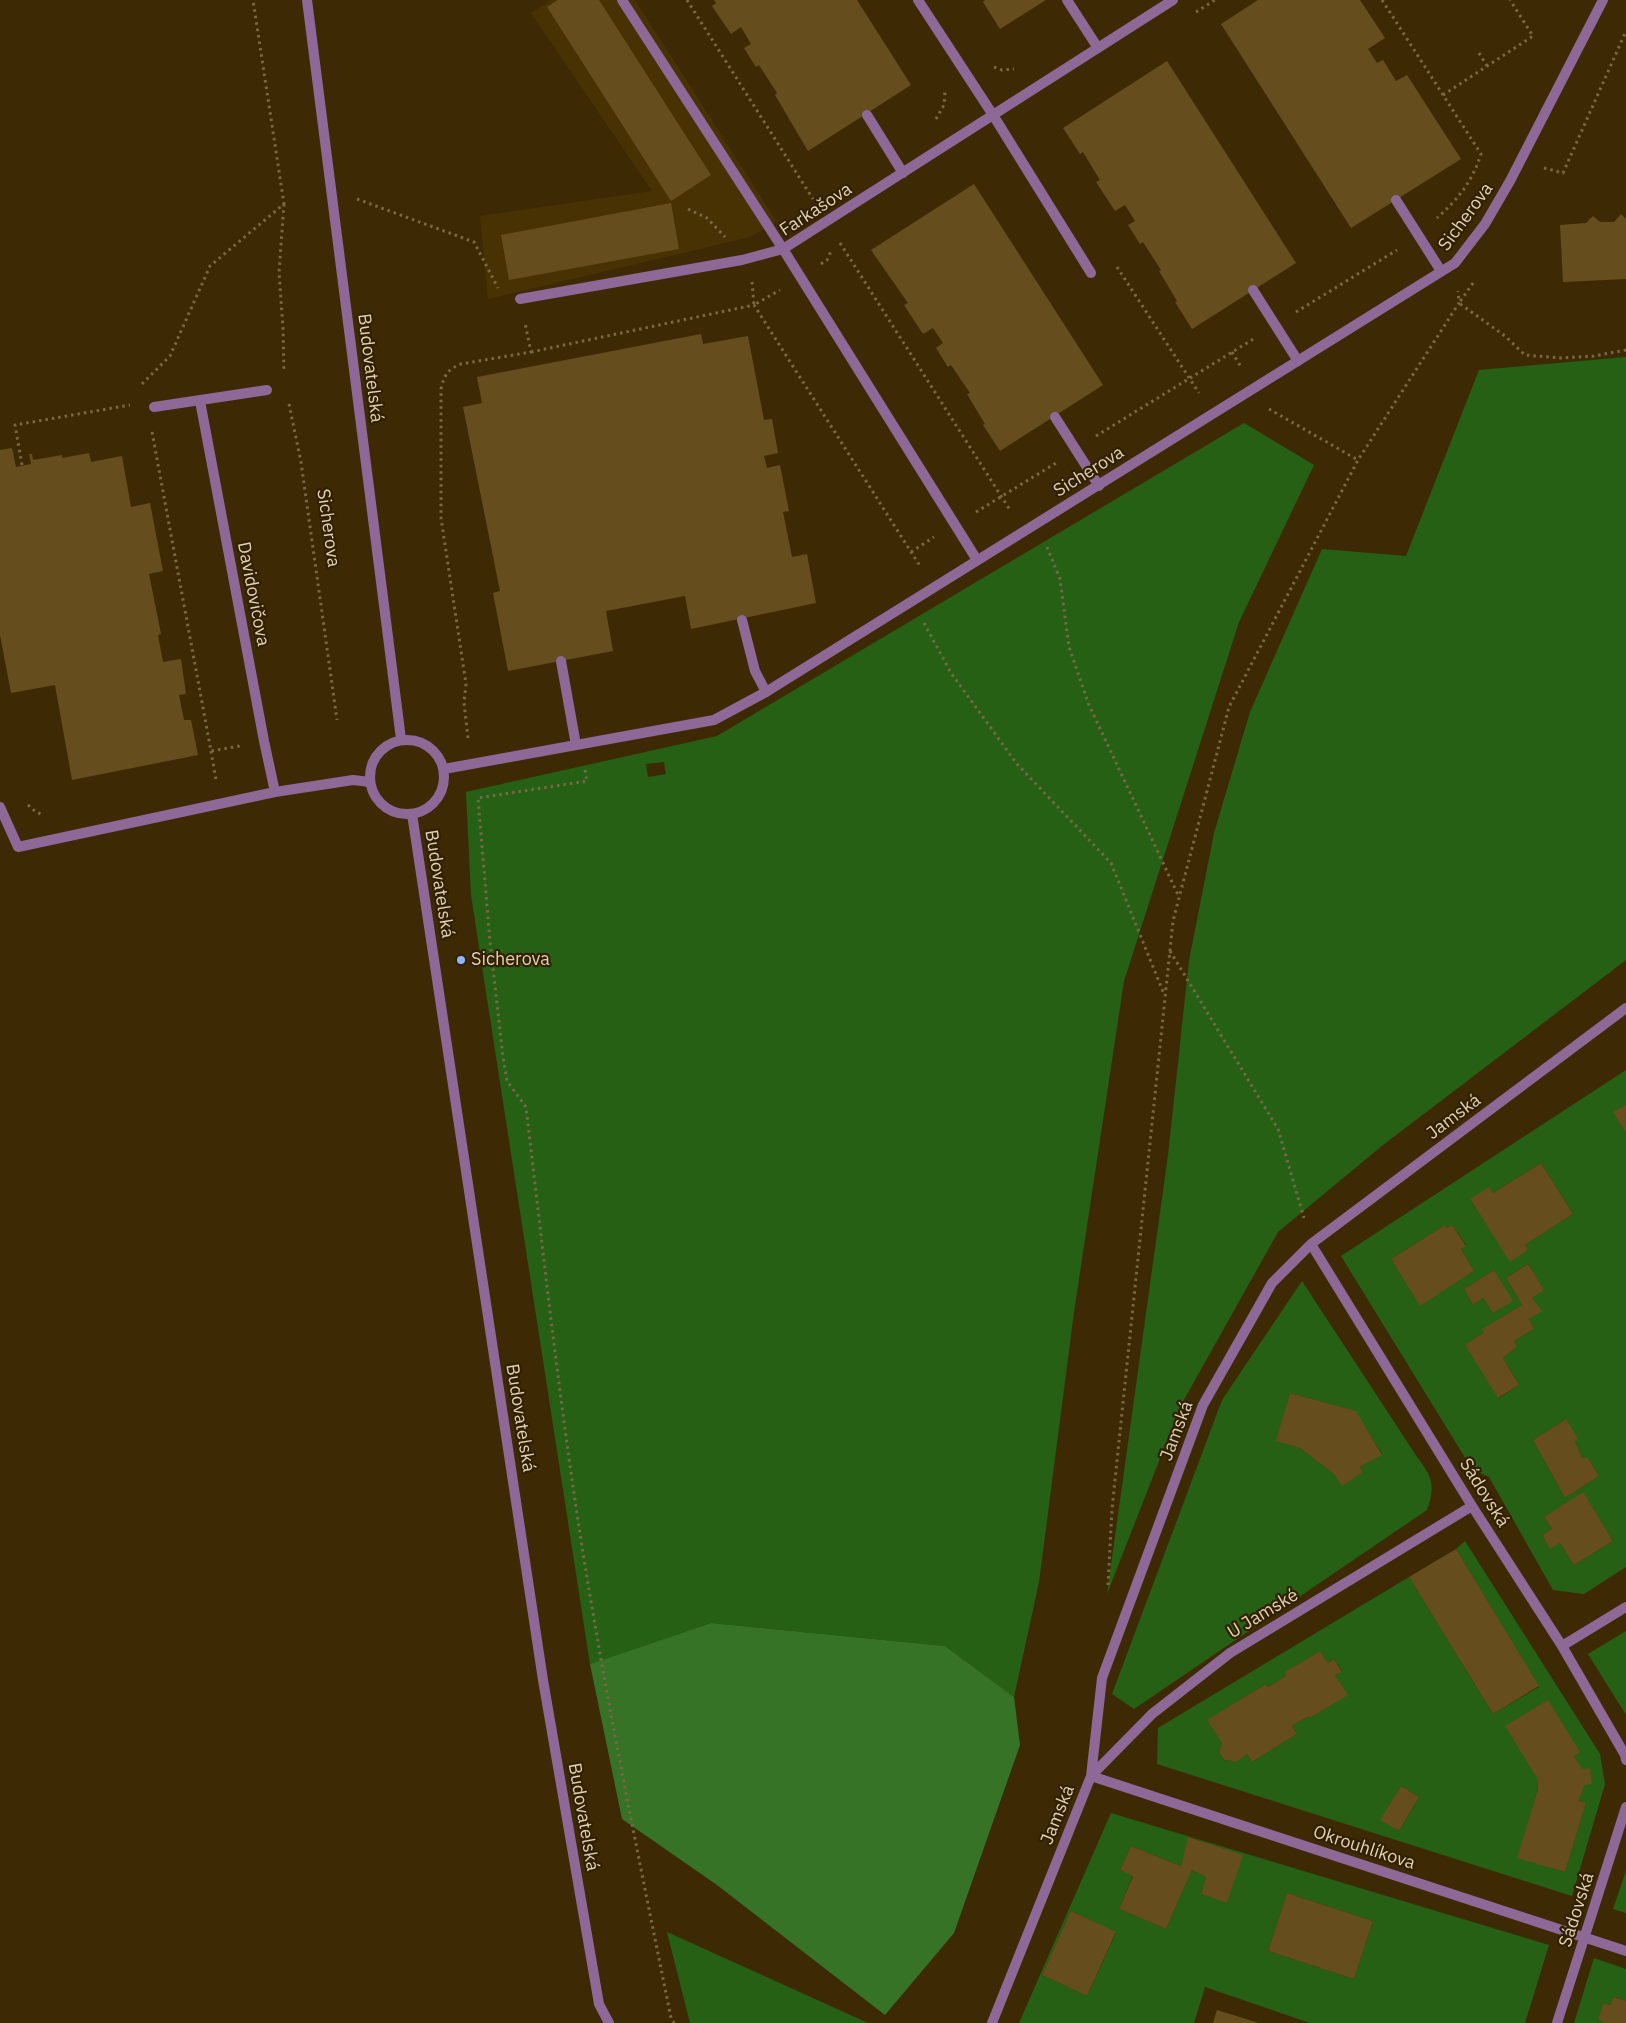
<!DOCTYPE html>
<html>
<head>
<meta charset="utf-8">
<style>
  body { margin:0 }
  canvas { display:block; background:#3d2a04 }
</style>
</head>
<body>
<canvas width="1626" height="2023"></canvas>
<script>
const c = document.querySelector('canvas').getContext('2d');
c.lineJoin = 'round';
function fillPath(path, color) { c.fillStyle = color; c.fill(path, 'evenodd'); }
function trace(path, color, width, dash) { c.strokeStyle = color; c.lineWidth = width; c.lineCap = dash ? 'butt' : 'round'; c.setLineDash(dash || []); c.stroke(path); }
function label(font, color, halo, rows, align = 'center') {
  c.font = font + ' "IBM Plex Sans",sans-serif'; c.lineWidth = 4.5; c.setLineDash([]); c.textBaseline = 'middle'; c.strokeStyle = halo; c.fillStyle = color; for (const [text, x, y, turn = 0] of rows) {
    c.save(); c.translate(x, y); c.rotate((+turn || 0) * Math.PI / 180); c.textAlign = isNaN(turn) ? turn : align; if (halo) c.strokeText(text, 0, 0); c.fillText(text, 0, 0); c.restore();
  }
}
fillPath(new Path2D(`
  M 551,0 L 635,0 L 776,221 L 750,237 L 488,299 L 480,216 L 652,191 L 531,13 Z`), '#483204');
fillPath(new Path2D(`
  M 1626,357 L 1626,960 L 1383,1145 L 1278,1232 L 1181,1405 L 1107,1594 L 1168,1155 L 1189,961 L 1214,833 L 1250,712 L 1322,549 L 1406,556 L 1479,370 Z
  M 1244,423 L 1314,465 L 1239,622 L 1124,981 L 1074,1312 L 1039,1582 L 1014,1697 L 945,1646 L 711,1623 L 590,1664 L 471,895 L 466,792 L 717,736 ZM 664,762 L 666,774 L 648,777 L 646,764 Z
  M 1626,1070 L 1626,1105 L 1614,1113 L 1626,1133 L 1626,1567 L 1584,1594 L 1553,1590 L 1489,1477 L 1472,1469 L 1341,1256 ZM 1541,1163 L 1573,1214 L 1525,1245 L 1528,1250 L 1510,1261 L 1470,1199 L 1493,1193 ZM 1445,1225 L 1447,1228 L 1452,1225 L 1466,1245 L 1461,1249 L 1474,1271 L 1420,1305 L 1391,1259 ZM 1528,1264 L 1543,1290 L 1532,1298 L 1529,1319 L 1534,1329 L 1514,1341 L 1517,1347 L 1503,1358 L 1519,1385 L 1499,1398 L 1465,1345 L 1484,1332 L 1483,1329 L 1522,1305 L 1506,1278 ZM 1494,1270 L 1512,1301 L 1493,1313 L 1483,1298 L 1473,1305 L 1464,1289 ZM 1566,1419 L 1582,1458 L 1588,1458 L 1599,1476 L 1565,1498 L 1533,1440 ZM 1583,1493 L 1613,1541 L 1574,1565 L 1560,1543 L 1550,1548 L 1542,1535 L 1552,1529 L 1544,1517 Z
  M 1302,1281 L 1417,1457 C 1432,1477 1436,1485 1427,1510 L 1134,1709 L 1112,1694 L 1222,1400 ZM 1290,1393 L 1355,1411 L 1382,1454 L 1360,1467 L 1363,1472 L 1342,1485 L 1334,1474 L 1300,1448 L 1277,1441 Z
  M 1465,1541 L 1600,1754 L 1605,1784 L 1572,1896 L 1157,1764 L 1158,1728 L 1409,1577 L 1493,1714 L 1539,1687 L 1456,1549 ZM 1320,1651 L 1328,1663 L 1334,1659 L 1342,1671 L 1335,1675 L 1347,1695 L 1310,1718 L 1309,1716 L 1292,1726 L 1297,1734 L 1252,1762 L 1247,1754 L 1235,1763 L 1233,1761 L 1224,1760 L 1219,1752 L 1222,1743 L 1208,1720 L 1266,1684 L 1268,1687 L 1286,1676 L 1286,1672 ZM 1574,1756 C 1584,1773 1585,1781 1579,1801 L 1586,1803 L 1565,1872 L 1518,1857 L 1538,1789 L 1537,1778 ZM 1401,1786 L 1419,1797 L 1399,1831 L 1381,1820 Z
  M 1626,1631 L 1626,1715 L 1588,1654 Z
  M 1111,1813 L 1549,1945 L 1525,2023 L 1310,2023 L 1205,1987 L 1194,2023 L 1019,2023 ZM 1189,1837 L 1242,1855 L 1227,1902 L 1201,1894 L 1206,1877 L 1192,1870 L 1166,1929 L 1119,1909 L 1133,1875 L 1120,1870 L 1131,1846 L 1181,1866 ZM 1287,1893 L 1373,1921 L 1354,1979 L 1268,1951 ZM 1071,1911 L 1116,1933 L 1087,1996 L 1042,1975 Z
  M 1626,1871 L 1626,1913 L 1613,1909 Z
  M 667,1932 L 868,2023 L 690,2023 Z
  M 1594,1958 L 1626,1969 L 1626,2001 L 1613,1997 L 1610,2005 L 1603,2003 L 1598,2020 L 1605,2023 L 1574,2023 Z`), '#256015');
fillPath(new Path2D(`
  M 711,1623 L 945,1646 L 1014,1697 L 1020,1745 L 954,1933 L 885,2015 L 717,1885 L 622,1819 L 590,1664 Z`), '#367327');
fillPath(new Path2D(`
  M 558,0 L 599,0 L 711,175 L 671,201 L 547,7 Z
  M 714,0 L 857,0 L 911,85 L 808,151 L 775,95 L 777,93 L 759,65 L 756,67 L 744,48 L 751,44 L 741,27 L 731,34 L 712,6 L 716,3 Z
  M 985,0 L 1046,0 L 1000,29 L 983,2 Z
  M 1258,0 L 1360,0 L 1385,38 L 1368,49 L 1377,63 L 1383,60 L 1396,81 L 1407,75 L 1461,159 L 1351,228 L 1221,24 Z
  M 1167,61 L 1296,263 L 1192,329 L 1175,302 L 1177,301 L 1159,271 L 1161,270 L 1143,242 L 1140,244 L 1128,225 L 1135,221 L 1125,205 L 1115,211 L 1096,182 L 1100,180 L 1083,152 L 1080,154 L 1063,128 Z
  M 974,184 L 1103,385 L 1000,451 L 983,425 L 985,424 L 967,394 L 970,393 L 951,365 L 948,367 L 936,348 L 943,343 L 933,328 L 923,334 L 904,305 L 908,303 L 871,250 Z
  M 671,203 L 679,249 L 509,280 L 501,235 Z
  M 1621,214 L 1626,219 L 1626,279 L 1563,282 L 1560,225 L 1586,223 L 1593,216 L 1600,222 L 1614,222 Z
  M 701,334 L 703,344 L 748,336 L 764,420 L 772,419 L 778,453 L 764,456 L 767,468 L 780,465 L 789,511 L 783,512 L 792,557 L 807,554 L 816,603 L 691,629 L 685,596 L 606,611 L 613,651 L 508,671 L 493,593 L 500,591 L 463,407 L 482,403 L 477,377 Z
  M 12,448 L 16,467 L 31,464 L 29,454 L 32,454 L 33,460 L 62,455 L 62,458 L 89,453 L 91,462 L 122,456 L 131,507 L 150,503 L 163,571 L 149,574 L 161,634 L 158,635 L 163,662 L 181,659 L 186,694 L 179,695 L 184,720 L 191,720 L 198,755 L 72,780 L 55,685 L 11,693 L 0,635 L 0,450 Z
  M 1626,1105 L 1626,1133 L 1613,1112 Z
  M 1541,1163 L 1573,1214 L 1525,1245 L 1528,1250 L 1510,1262 L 1470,1199 L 1489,1187 L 1493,1193 Z
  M 1445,1225 L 1447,1228 L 1452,1225 L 1466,1246 L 1461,1249 L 1474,1271 L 1420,1306 L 1391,1259 Z
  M 1528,1264 L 1544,1290 L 1532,1298 L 1542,1311 L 1529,1319 L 1534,1329 L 1514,1341 L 1517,1347 L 1503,1358 L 1519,1385 L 1498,1398 L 1465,1345 L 1484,1332 L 1482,1329 L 1522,1305 L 1506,1278 Z
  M 1494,1270 L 1513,1301 L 1493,1313 L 1483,1298 L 1473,1305 L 1464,1289 Z
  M 1290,1393 L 1356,1411 L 1382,1455 L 1360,1467 L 1363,1472 L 1342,1486 L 1334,1474 L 1300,1448 L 1276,1441 Z
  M 1566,1419 L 1578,1439 L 1575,1441 L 1582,1458 L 1588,1458 L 1599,1476 L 1565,1498 L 1533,1440 Z
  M 1583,1492 L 1613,1541 L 1574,1565 L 1560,1543 L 1550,1549 L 1542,1535 L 1552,1529 L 1544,1517 Z
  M 1456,1549 L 1539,1686 L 1493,1714 L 1409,1577 Z
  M 1320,1651 L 1328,1663 L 1334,1659 L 1342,1672 L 1335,1675 L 1348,1695 L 1310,1718 L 1309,1716 L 1292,1726 L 1297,1734 L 1252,1762 L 1247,1754 L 1235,1763 L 1233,1761 L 1224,1760 L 1219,1752 L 1222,1743 L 1207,1720 L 1266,1684 L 1268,1687 L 1286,1676 L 1285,1672 Z
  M 1548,1700 L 1580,1752 L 1574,1756 L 1582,1769 L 1590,1768 L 1592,1784 L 1584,1785 L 1579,1801 L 1586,1803 L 1565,1872 L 1517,1858 L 1538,1789 L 1537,1778 L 1505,1726 Z
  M 1401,1786 L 1419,1797 L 1399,1831 L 1380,1820 Z
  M 1188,1837 L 1243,1855 L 1227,1903 L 1201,1894 L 1206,1877 L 1192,1870 L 1166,1929 L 1119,1909 L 1133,1876 L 1120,1870 L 1131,1846 L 1181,1866 Z
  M 1287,1893 L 1373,1921 L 1354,1979 L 1268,1951 Z
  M 1071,1911 L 1116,1932 L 1087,1996 L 1042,1975 Z
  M 1613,1997 L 1626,2001 L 1626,2023 L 1605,2023 L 1598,2020 L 1603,2003 L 1610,2005 Z
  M 1217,2010 L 1259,2023 L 1213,2023 Z`), '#664d1d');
trace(new Path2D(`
  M 687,0 L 813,199
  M 1382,0 L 1481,154 C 1472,182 1459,198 1437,218
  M 1196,12 L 1215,0
  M 1479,53 L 1487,66
  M 994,67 L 1002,70 L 1014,69
  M 1443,95 L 1533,36 L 1510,0
  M 936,119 L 944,105 L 945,91
  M 1544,168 L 1563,173 L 1626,31
  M 357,199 L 474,242 L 498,288
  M 284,204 L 279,272 L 283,328 L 284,371
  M 688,209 L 707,218 L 725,237
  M 840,243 L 1010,510
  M 821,264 L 827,260 L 832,249
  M 1117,267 L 1199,393
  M 752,282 L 754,305 L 780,290
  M 1473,283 L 1459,303 L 1505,336 L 1525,355 L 1561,358 L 1594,356 L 1626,350
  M 1296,312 L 1397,250
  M 531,352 L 754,305 L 920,566
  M 1232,352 L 1241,367
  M 142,384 L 170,356 L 210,266 L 284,204 L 253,0
  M 289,404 L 301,462 L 337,720
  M 1269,409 L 1358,460
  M 152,432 L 211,751 L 240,746
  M 1096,436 L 1255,338
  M 22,465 L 15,425 L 130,405
  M 976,512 L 1056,463
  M 1047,547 L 1060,579 L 1069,647 L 1089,705 L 1179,897
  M 911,552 L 934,537
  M 924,623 L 951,673 L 1017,764 L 1111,863 L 1164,994
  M 468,738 L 464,703 L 466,684 L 441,518 L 441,389 C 444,375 448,369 461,364 L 531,352 L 525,323
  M 211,751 L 216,780
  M 585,770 L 587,781 L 478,798 L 490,942 L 503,1057 L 507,1081 L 526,1107 C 546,1276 564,1446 593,1613 C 616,1749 644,1884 671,2018 L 674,2023
  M 28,805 L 36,812 L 43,815
  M 1170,951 L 1278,1129 L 1304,1218
  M 1108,1585 L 1112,1509 L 1173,921 L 1229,707 L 1358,460 L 1459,303 L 1458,291`), '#796847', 3, [2.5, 4]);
trace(new Path2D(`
  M 918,0 L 993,115 L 1091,273
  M 1067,0 L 1098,48
  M 867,115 L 903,173
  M 1396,200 L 1441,271
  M 1253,290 L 1298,361
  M 520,299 L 742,260 L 783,249 L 622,0
  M 154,407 L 267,390
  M 1055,417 L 1099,486
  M 742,620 L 755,671 L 766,692
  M 561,661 L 576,745`), '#8e6897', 10);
trace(new Path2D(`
  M 200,401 L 264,741 L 275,792
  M 977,560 L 783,249 L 1173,0
  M 444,769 L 714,720 L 766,692 L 1455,263 L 1485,224 L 1510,181 L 1603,0
  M 0,807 L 18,847 L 275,792 L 353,780 L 370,782
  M 1311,1244 L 1472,1506 L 1562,1646 L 1625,1755 L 1626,1760
  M 1562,1646 L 1626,1607
  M 1091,1776 L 1626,1951
  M 1091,1776 L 1152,1714 L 1230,1653 L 1472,1506
  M 992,2023 L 1091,1776 L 1102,1678 L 1203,1405 L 1272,1283 L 1311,1244 L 1626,1008
  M 1557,2023 L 1626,1807`), '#8e6897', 10);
trace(new Path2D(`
  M 307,0 L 401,739
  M370 777a37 37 0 1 1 74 0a37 37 0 1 1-74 0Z
  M 412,814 L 543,1680 L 599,2004 L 609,2023`), '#8e6897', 10);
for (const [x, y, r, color] of [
  [461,960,5,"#8eb8fd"]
]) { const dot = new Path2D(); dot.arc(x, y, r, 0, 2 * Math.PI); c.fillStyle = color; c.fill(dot); trace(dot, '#322000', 2); }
label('18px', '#e0d1b9', '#322000', [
  ["Farkašova",816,210,-33],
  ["Sicherova",1466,217,-54],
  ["Budovatelská",370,368,83],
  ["Sicherova",1089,472,-32],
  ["Sicherova",328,528,82],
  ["Davidovičova",253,594,79],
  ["Budovatelská",439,884,81],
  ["Jamská",1454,1117,-37],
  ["Budovatelská",520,1418,81],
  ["Jamská",1177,1431,-69],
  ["Sádovská",1484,1493,58],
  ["U Jamské",1263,1614,-31],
  ["Jamská",1058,1815,-68],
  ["Budovatelská",583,1817,80],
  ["Okrouhlíkova",1364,1848,18],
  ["Sádovská",1577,1910,-72]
]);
label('18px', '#e0d1b9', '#322000', [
  ["Sicherova",471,960]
], 'left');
</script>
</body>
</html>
